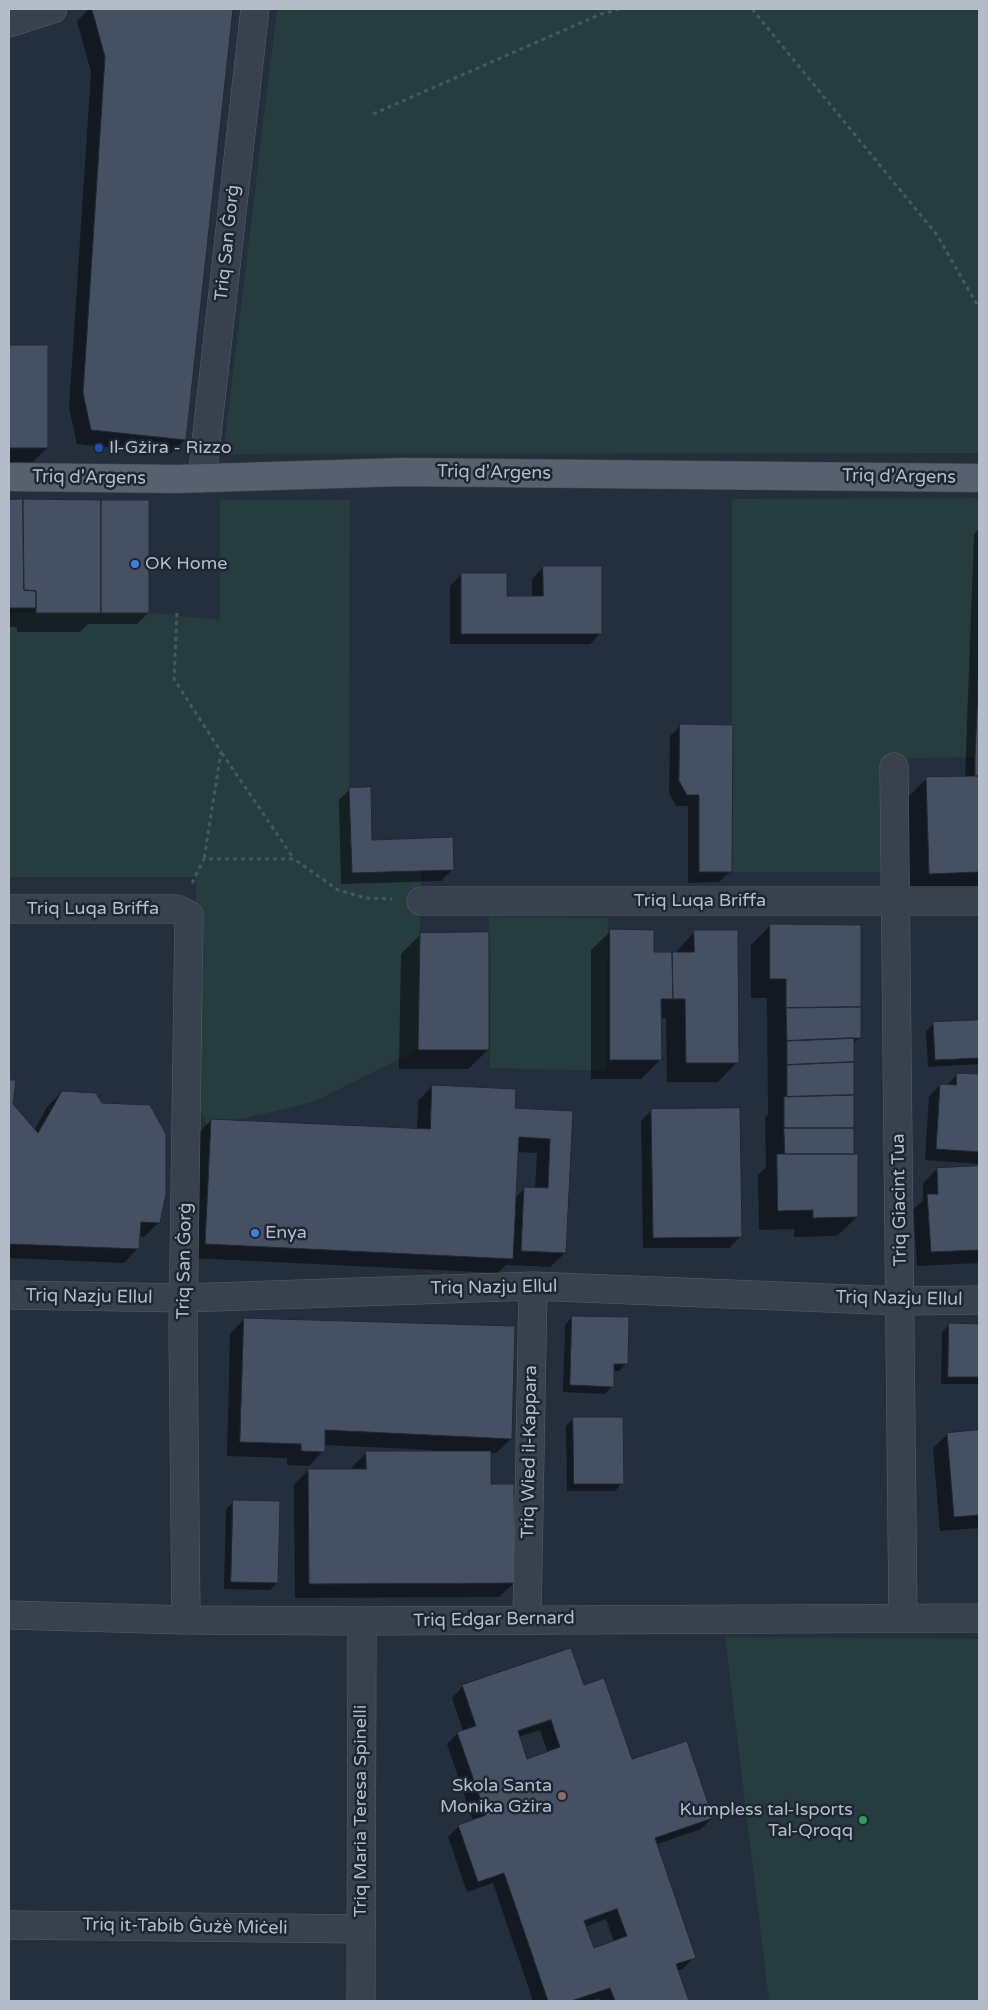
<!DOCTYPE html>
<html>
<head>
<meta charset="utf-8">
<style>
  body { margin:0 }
  #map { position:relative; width:988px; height:2010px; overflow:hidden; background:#242f3e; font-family:"Varela Round",sans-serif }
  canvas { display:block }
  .frame { position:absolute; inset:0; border:10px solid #b4bcc9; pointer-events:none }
</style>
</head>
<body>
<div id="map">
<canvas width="988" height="2010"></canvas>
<div class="frame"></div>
</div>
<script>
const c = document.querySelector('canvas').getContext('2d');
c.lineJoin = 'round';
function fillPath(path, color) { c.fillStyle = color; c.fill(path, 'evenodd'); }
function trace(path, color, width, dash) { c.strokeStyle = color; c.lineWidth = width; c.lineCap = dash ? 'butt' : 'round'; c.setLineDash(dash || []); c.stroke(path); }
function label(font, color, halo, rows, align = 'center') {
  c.font = font + ' "Varela Round",sans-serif'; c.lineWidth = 5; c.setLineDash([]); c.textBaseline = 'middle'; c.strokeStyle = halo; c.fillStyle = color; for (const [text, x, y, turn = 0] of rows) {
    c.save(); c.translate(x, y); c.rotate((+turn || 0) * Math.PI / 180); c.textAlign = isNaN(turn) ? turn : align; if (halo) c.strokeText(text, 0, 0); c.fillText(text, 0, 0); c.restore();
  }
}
fillPath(new Path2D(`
  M 277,9 L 979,9 L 979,453 L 223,454 Z
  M 977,498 L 979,504 L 979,664 L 975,757 L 881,759 L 881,872 L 732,872 L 732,499 Z
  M 220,500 L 350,500 L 349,788 L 352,873 L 421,871 L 418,1050 L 313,1102 L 208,1127 L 198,1104 L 196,877 L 9,877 L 9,613 L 149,613 L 220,620 Z
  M 489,917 L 608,918 L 606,1071 L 490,1068 Z
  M 725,1637 L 979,1639 L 979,2001 L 769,2001 Z`), '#263c3f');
fillPath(new Path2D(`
  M 89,9 L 232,9 L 185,440 L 170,454 L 77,444 L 69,408 L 91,72 L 77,21 Z
  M 9,346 L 47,346 L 47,448 L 33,462 L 9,462 Z
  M 101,501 L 148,613 L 137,624 L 88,624 L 80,632 L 17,632 L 17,627 L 9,627 L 9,502 Z
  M 979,529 L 979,891 L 910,893 L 907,798 L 927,778 L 965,778 L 974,534 Z
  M 543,567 L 601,633 L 590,644 L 450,644 L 450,586 L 461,575 L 505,597 L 532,597 L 532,579 Z
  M 681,725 L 731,871 L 719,882 L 688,883 L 688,806 L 676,806 L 669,793 L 670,736 Z
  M 350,789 L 371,841 L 452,870 L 441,881 L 341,884 L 339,800 Z
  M 770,926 L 859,1037 L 853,1044 L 853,1155 L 857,1217 L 837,1236 L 794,1237 L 794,1229 L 759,1230 L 758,1175 L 766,1167 L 765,1118 L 768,1114 L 767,998 L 751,998 L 751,945 Z
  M 611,931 L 653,953 L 675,953 L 695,931 L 737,1062 L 718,1082 L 667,1082 L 666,1018 L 660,1018 L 661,1059 L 641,1079 L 591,1079 L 591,950 Z
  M 421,934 L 488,1050 L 468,1069 L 399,1069 L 401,954 Z
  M 979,1022 L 979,1064 L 928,1067 L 926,1031 L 933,1024 Z
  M 958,1074 L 979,1076 L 979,1164 L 925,1160 L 929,1096 L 940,1085 L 946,1086 Z
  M 9,1081 L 15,1081 L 12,1105 L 34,1131 L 47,1107 L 62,1092 L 101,1104 L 159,1222 L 144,1237 L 139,1236 L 138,1248 L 124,1263 L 9,1258 Z
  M 432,1086 L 513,1109 L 571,1112 L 565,1253 L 550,1267 L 506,1265 L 498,1273 L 191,1258 L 197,1135 L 211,1120 L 417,1130 L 418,1101 ZM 517,1152 L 537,1153 L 535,1189 L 525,1188 L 515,1198 Z
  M 652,1110 L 741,1236 L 729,1248 L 643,1248 L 641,1121 Z
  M 979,1167 L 979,1263 L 917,1266 L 913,1210 L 923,1200 L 923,1183 L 937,1169 Z
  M 572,1317 L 626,1364 L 619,1371 L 613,1371 L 612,1386 L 605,1394 L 563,1392 L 565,1325 Z
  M 244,1319 L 511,1439 L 496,1453 L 489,1453 L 489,1485 L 514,1583 L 499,1597 L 295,1598 L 294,1485 L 308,1470 L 352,1470 L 352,1467 L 367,1452 L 432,1452 L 432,1450 L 324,1445 L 323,1451 L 309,1466 L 287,1465 L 287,1458 L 227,1456 L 230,1334 Z
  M 949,1325 L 979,1325 L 979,1384 L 941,1384 L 942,1332 Z
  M 574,1418 L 622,1483 L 615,1491 L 567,1491 L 566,1426 Z
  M 979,1431 L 979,1528 L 940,1531 L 933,1448 L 948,1434 Z
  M 233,1502 L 277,1583 L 270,1590 L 224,1589 L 226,1509 Z
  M 463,1686 L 583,1687 L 631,1761 L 712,1818 L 701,1829 L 655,1845 L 694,1957 L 683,1969 L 677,1971 L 688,2001 L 600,2001 L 599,1998 L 590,2001 L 533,2001 L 493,1883 L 467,1892 L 448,1837 L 459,1826 L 473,1821 L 447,1744 L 458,1733 L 463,1731 L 452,1698 ZM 540,1730 L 548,1753 L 526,1761 L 518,1737 ZM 606,1919 L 614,1942 L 593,1949 L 585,1927 Z`), '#0007');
const building = new Path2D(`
  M 92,9 L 233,9 L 186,440 L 91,430 L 83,393 L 105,57 Z
  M 9,345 L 48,345 L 48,448 L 9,448 Z
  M 23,499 L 24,590 L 36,591 L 36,608 L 9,608 L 9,500 Z
  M 23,499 L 101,500 L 101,613 L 36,613 L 36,591 L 24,590 Z
  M 101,500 L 149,500 L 149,613 L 101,613 Z
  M 543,566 L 602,566 L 602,634 L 461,634 L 461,573 L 507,573 L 507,596 L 543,596 Z
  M 979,664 L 979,776 L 975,776 L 975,757 Z
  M 680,724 L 733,725 L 732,872 L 699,872 L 699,795 L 687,795 L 679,781 Z
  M 975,776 L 979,776 L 979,872 L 929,874 L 926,777 Z
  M 371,787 L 372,840 L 453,837 L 454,870 L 352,873 L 349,788 Z
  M 770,924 L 861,925 L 861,1007 L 786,1008 L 786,979 L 770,979 Z
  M 610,929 L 654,930 L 654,952 L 672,952 L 673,999 L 661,999 L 662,1060 L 610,1060 Z
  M 694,930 L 738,930 L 739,1063 L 686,1063 L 685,999 L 673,999 L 672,952 L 694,952 Z
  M 489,932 L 489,1050 L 418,1050 L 420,933 Z
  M 861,1007 L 861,1038 L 787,1041 L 786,1008 Z
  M 979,1020 L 979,1058 L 935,1060 L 933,1022 Z
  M 854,1038 L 854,1062 L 787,1065 L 787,1041 Z
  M 854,1062 L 854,1095 L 787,1097 L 787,1065 Z
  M 957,1073 L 979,1074 L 979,1152 L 936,1149 L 940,1084 L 956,1085 Z
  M 9,1080 L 16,1080 L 13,1104 L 38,1133 L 62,1091 L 96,1093 L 102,1103 L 150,1105 L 166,1134 L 166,1194 L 160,1223 L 141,1222 L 139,1249 L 9,1244 Z
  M 432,1085 L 516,1089 L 515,1108 L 573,1111 L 566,1253 L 521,1251 L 524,1187 L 548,1188 L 550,1139 L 519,1137 L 513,1259 L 205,1244 L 211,1119 L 430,1129 Z
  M 854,1095 L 854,1128 L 784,1128 L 784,1097 Z
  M 740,1108 L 742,1237 L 653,1238 L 651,1109 Z
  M 784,1128 L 854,1128 L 854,1154 L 785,1154 Z
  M 777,1154 L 858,1154 L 858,1217 L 813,1218 L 813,1210 L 778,1211 Z
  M 979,1166 L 979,1250 L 931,1252 L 927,1194 L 938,1194 L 937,1168 Z
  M 572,1316 L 629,1317 L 628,1364 L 614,1364 L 614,1387 L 570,1385 Z
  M 244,1318 L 515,1326 L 512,1439 L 325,1430 L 325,1452 L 301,1451 L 301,1444 L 240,1442 Z
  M 949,1323 L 979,1324 L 979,1377 L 948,1377 Z
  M 573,1417 L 623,1417 L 624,1484 L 574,1484 Z
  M 979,1430 L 979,1515 L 954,1517 L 947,1433 Z
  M 366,1451 L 491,1451 L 491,1484 L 514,1484 L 515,1583 L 309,1584 L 308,1469 L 366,1469 Z
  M 233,1500 L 280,1501 L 278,1583 L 231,1582 Z
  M 571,1648 L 584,1685 L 604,1678 L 632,1759 L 687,1741 L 713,1818 L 655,1838 L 696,1958 L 676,1964 L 689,2001 L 615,2001 L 610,1988 L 571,2001 L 548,2001 L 504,1873 L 478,1882 L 458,1825 L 486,1815 L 457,1732 L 476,1726 L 462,1685 ZM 551,1720 L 560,1747 L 527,1759 L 518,1731 ZM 617,1909 L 627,1936 L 594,1948 L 584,1921 Z`);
fillPath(building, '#455162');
trace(building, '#1f2835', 1);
const minor = new Path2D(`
  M 9,23 L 53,9
  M 202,478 L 255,9
  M 894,767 L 903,1618
  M 421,901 L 979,901
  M 9,909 L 177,909 L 189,915 L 183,1328 L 186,1620
  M 9,1295 L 185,1298 L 533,1286 L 901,1301 L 979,1300
  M 9,1615 L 186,1620 L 362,1621 L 979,1618
  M 527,1619 L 533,1286
  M 9,1925 L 361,1929
  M 361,2001 L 362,1621`);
const major = new Path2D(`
  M 9,477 L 176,479 L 403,472 L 979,478`);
trace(minor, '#565f6c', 29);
trace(major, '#414a57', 29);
trace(new Path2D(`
  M 752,9 L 937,235 L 979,308
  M 373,114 L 601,14 L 620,9
  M 177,613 L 174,679 L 221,752 L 204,859
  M 222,753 L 294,859
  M 192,883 L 204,859 L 294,859 L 338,890 L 366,898 L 392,899`), '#44595c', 3, [4, 4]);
trace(minor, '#38414e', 28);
trace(major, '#56606e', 28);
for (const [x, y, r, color] of [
  [99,448,5,"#1a4fb4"],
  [135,564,5,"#3f7fe0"],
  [255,1233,5,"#3f7fe0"],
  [562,1796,5,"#8d6e63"],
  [863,1820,5,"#2e9e5b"]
]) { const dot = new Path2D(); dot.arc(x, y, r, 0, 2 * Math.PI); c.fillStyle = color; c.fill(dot); trace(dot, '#1d2633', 2); }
label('18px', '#b4bcc9', '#1d2633', [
  ["Triq San Ġorġ",228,243,-84],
  ["Triq d'Argens",494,473,1],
  ["Triq d'Argens",899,477,1],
  ["Triq d'Argens",89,478,1],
  ["Triq Luqa Briffa",700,901],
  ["Triq Luqa Briffa",93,909],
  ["Triq Giacint Tua",900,1200,-91],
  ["Triq San Ġorġ",185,1261,-89],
  ["Triq Nazju Ellul",494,1288,-1],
  ["Triq Nazju Ellul",89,1297,1],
  ["Triq Nazju Ellul",899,1299,1],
  ["Triq Wied il-Kappara",530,1452,-89],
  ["Triq Edgar Bernard",494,1620,-1],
  ["Triq Maria Teresa Spinelli",361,1811,-90],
  ["Triq it-Tabib Ġużè Miċeli",185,1927,1]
]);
label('18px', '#b4bcc9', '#1d2633', [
  ["Il-Gżira - Rizzo",109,448],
  ["OK Home",145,564],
  ["Enya",265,1233],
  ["Skola Santa",552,1786,"right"],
  ["Monika Gżira",552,1807,"right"],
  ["Kumpless tal-Isports",853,1810,"right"],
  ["Tal-Qroqq",853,1831,"right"]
], 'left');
</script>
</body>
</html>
